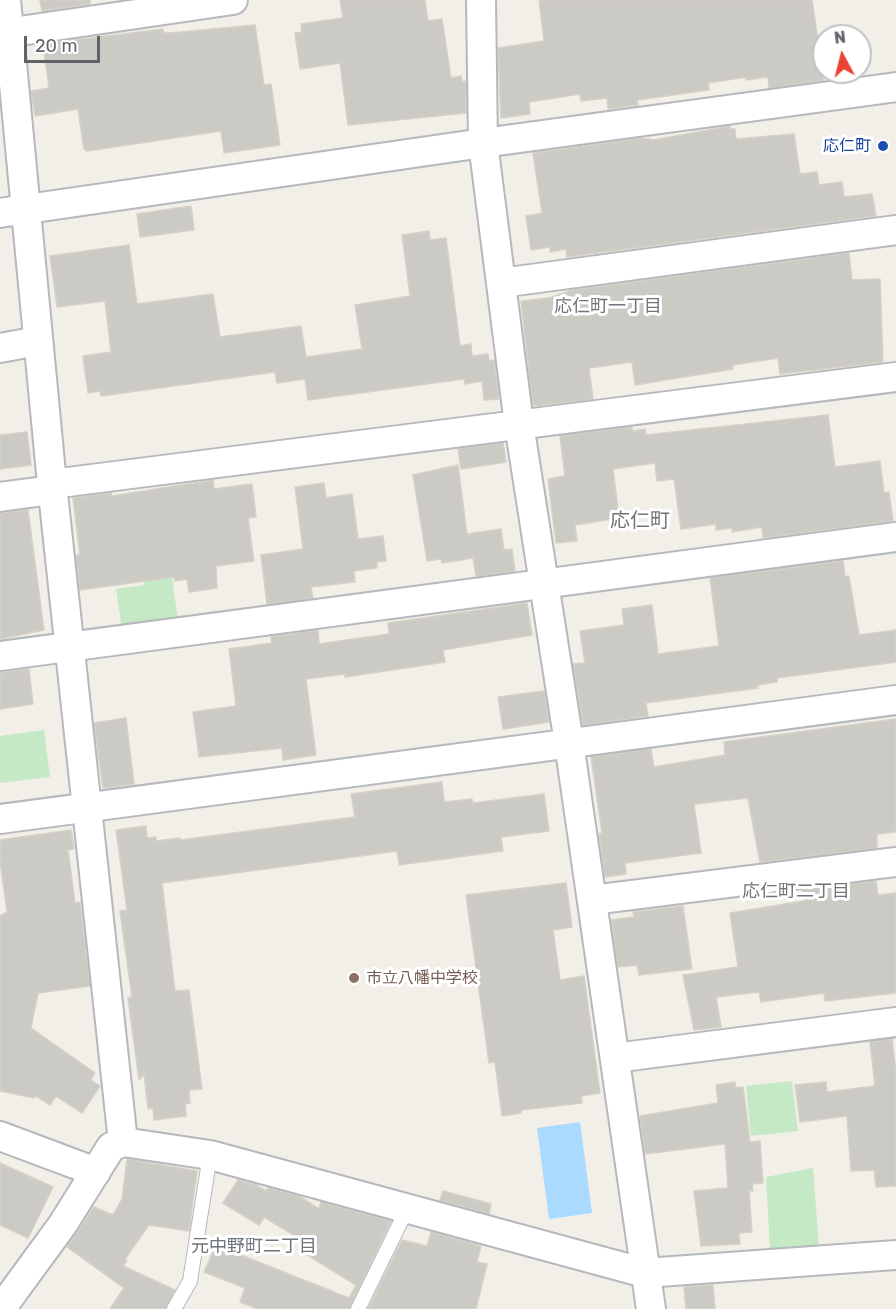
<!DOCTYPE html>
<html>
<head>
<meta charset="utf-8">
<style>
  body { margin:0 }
  #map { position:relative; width:896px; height:1309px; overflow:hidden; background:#f1efe8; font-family:Rubik,sans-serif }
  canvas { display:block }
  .north { position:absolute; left:812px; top:24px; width:60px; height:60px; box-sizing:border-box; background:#fff; border:2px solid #bfc1c3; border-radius:50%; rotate:353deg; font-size:16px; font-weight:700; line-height:24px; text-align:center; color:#5f6368 }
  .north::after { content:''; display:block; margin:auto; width:21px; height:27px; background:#ea4335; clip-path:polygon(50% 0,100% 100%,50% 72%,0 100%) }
  .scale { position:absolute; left:24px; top:36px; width:76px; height:27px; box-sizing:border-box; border:3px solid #5f6368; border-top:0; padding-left:8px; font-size:18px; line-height:21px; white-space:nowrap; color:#5f6368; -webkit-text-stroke:4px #fff; paint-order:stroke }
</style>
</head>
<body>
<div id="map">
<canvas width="896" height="1309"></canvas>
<div class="north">N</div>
<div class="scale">20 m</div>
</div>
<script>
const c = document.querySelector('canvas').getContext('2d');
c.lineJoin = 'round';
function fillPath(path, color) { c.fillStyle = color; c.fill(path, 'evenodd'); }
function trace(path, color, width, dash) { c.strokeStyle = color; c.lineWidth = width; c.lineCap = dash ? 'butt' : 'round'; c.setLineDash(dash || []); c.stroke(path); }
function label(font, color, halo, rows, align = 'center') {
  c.font = font + ' Rubik,"Noto Sans JP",sans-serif'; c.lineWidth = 6; c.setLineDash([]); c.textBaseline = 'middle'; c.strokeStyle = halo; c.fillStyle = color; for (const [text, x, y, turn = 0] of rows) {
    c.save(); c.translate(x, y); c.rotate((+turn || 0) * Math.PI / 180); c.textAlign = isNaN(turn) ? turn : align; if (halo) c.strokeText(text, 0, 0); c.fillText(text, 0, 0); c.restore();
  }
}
fillPath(new Path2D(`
  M 167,539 L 178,622 L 122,629 L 116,589 L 144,585 L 139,542 Z
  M 44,730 L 50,777 L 0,783 L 0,736 Z
  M 792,1081 L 798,1131 L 751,1136 L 746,1086 Z
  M 813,1168 L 819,1248 L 770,1251 L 766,1177 Z`), '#c5e8c5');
fillPath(new Path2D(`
  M 580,1122 L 592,1213 L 549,1219 L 537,1128 Z`), '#aadaff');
const building = new Path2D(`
  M 40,0 L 90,0 L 90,4 L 42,11 Z
  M 340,0 L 425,0 L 428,21 L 442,19 L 451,78 L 461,76 L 462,82 L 466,81 L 466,113 L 348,125 L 340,63 L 300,69 L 295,33 L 302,32 L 301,24 L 343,18 Z
  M 539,0 L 812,0 L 824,80 L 769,88 L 768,77 L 746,80 L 746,77 L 708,83 L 709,90 L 637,100 L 638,105 L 608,109 L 607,98 L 581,101 L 580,94 L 529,102 L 530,114 L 501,118 L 498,48 L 544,41 Z
  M 255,25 L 264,85 L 271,84 L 280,145 L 224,153 L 221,131 L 87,151 L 84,149 L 78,109 L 35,116 L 31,91 L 49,88 L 43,44 L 163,29 L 164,33 L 181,32 Z
  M 730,126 L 730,129 L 735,129 L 736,139 L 794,134 L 800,174 L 817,172 L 819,185 L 842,182 L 844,197 L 872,194 L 876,216 L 567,257 L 566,249 L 550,252 L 550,247 L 531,250 L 526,216 L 542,213 L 533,153 L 642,138 L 654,140 Z
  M 191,206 L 194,230 L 140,237 L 137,214 Z
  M 429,231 L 430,240 L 446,238 L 460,346 L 471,344 L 472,356 L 488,354 L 489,361 L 494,360 L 499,399 L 484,400 L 482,381 L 465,384 L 464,379 L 308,400 L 305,379 L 277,383 L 275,372 L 101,396 L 100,391 L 88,393 L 83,356 L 111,352 L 105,301 L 57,307 L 50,256 L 129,245 L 137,304 L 213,294 L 220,337 L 301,326 L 306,357 L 362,349 L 355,305 L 410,296 L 402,235 Z
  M 849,253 L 852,280 L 880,279 L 883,362 L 780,374 L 778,358 L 732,365 L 733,369 L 635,385 L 632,362 L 589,368 L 593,399 L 533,406 L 521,301 L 549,298 L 572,290 Z
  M 828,415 L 835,467 L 880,461 L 884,493 L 889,492 L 893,521 L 763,538 L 762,527 L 732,532 L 732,528 L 716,530 L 716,524 L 681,529 L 674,479 L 657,481 L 655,463 L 613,469 L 619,518 L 575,525 L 577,541 L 556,543 L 548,479 L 565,476 L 560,436 L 632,427 L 632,431 L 645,429 L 646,435 Z
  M 27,432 L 31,465 L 0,469 L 0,435 Z
  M 503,443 L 506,462 L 461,469 L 458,449 Z
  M 458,465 L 467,534 L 501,529 L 504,550 L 512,549 L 515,571 L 476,576 L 473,558 L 442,563 L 441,559 L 427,561 L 413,475 Z
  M 213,480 L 214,489 L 252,484 L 256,517 L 248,518 L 254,561 L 216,566 L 217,588 L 189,592 L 187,579 L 175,581 L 174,577 L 80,590 L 76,555 L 80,555 L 73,498 L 111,493 L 112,496 Z
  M 324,483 L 326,498 L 352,494 L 358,539 L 383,536 L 386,561 L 377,562 L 377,568 L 354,571 L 355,582 L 311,587 L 313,598 L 267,604 L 261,555 L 303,549 L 295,487 Z
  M 28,510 L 44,630 L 0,639 L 0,513 Z
  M 843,561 L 845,577 L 849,576 L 859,635 L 896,630 L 896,662 L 777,678 L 777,682 L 757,685 L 758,688 L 646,703 L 648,716 L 583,725 L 573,664 L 585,663 L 580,631 L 624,625 L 622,609 L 652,605 L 658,654 L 719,646 L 710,578 Z
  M 527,603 L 532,635 L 443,650 L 445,662 L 345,677 L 345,674 L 306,679 L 316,755 L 283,760 L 282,748 L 199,757 L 193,712 L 236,706 L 229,649 L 272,643 L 271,637 L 318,630 L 319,644 L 389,634 L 388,623 Z
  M 29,669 L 33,704 L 0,709 L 0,672 Z
  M 544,691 L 549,722 L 503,729 L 498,697 Z
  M 126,718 L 134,784 L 103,788 L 94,723 Z
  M 896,719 L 896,832 L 877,834 L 877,848 L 760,862 L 748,798 L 694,804 L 701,853 L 625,863 L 626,874 L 605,877 L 599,834 L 602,833 L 591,757 L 651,749 L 654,767 L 725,755 L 724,742 Z
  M 442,782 L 444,802 L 472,799 L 473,803 L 544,794 L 549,831 L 501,837 L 503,851 L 399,865 L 397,851 L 162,883 L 175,991 L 189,990 L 202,1089 L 189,1090 L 190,1103 L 185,1104 L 186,1116 L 154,1120 L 153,1108 L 148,1109 L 144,1074 L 139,1080 L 128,998 L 132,997 L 120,911 L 127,910 L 116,830 L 146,826 L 147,838 L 156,837 L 156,841 L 180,838 L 180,840 L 355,817 L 351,794 Z
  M 71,830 L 74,849 L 68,850 L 75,903 L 80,902 L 90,986 L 38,993 L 31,1028 L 95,1073 L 91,1080 L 100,1086 L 82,1113 L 56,1096 L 50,1105 L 36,1096 L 34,1098 L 0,1091 L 0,916 L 7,912 L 0,861 L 0,840 Z
  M 876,881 L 878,895 L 896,893 L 896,993 L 825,1001 L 824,993 L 761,1002 L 759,992 L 716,997 L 721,1027 L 694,1030 L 683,975 L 738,967 L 730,913 L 804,901 L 802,890 Z
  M 566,883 L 572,927 L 553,930 L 560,980 L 584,976 L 600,1093 L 581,1096 L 582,1103 L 521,1110 L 521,1113 L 502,1116 L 495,1062 L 489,1063 L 466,895 Z
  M 683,906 L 692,969 L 639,975 L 637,965 L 618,967 L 611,920 L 634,917 L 633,912 Z
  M 892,1039 L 896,1073 L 896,1186 L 876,1187 L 874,1170 L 851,1171 L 847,1116 L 800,1122 L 795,1085 L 826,1082 L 827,1092 L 875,1086 L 870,1042 Z
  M 735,1082 L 736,1088 L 743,1087 L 750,1142 L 760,1141 L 763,1183 L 752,1184 L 753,1191 L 749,1191 L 752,1232 L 739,1233 L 740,1244 L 701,1246 L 694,1191 L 728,1188 L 725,1144 L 645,1154 L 640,1116 L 718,1103 L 716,1085 Z
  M 127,1159 L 197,1171 L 189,1231 L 149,1225 L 125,1259 L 127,1261 L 123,1266 L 175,1290 L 165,1309 L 110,1309 L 124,1288 L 67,1247 L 94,1207 L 113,1215 L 122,1199 Z
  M 0,1163 L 53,1187 L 28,1238 L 0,1225 Z
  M 238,1180 L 256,1185 L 266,1191 L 268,1188 L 299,1196 L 319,1209 L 321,1202 L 391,1221 L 349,1309 L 258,1309 L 240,1302 L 245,1288 L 204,1272 L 216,1245 L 349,1298 L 356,1285 L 301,1251 L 305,1242 L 264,1217 L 259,1225 L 223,1203 Z
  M 443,1191 L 491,1204 L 489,1214 L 440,1200 Z
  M 431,1232 L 481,1246 L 477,1262 L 487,1264 L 476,1309 L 368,1309 L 402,1240 L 427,1246 Z
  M 713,1285 L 715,1309 L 686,1309 L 684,1287 Z`);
fillPath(building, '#cccac5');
trace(building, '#d6d1c6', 1.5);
const service = new Path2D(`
  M 174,1309 L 190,1281 L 210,1155
  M 358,1309 L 408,1207`);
const minor = new Path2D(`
  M 6,0 L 52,484 L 123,1142
  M 481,0 L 483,143 L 519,424 L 569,743 L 651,1309
  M 0,34 L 233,0
  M 0,213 L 483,143 L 896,87
  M 501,283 L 896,230
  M 0,348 L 38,341
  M 52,484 L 896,377
  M 0,497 L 52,490
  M 0,656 L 896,537
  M 0,819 L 896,700
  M 592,900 L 896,862
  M 615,1058 L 896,1022
  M 0,1136 L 96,1172
  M 6,1302 L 63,1224 L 111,1147 L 123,1142 L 210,1155 L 645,1273 L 896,1255`);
trace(service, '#b5b8bc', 16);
trace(minor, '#b5b8bc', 32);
trace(service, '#fff', 14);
trace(minor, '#fff', 28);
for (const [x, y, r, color] of [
  [883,146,6,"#1a4fb4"],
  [354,978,6,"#8d6e63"]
]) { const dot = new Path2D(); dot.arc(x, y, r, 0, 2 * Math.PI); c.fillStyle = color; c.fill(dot); trace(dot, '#fff', 2); }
label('16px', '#164399', '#fff', [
  ["応仁町",871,146]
], 'right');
label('16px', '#785e54', '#fff', [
  ["市立八幡中学校",366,978]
], 'left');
label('18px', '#70757a', '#fff', [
  ["応仁町一丁目",608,307],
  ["応仁町二丁目",796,892],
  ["元中野町二丁目",254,1247]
]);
label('20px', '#70757a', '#fff', [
  ["応仁町",640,521]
]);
</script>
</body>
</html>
